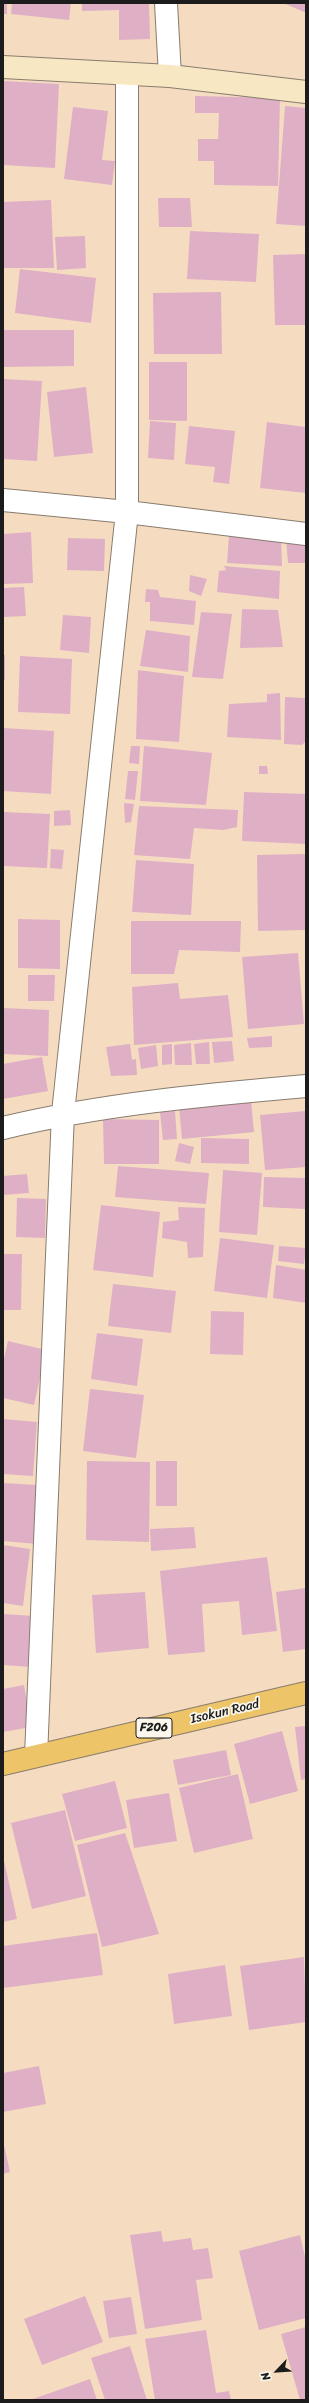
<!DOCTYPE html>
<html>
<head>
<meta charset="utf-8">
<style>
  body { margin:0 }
  #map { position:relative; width:309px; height:2403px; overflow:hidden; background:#f5dcc0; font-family:Sriracha,sans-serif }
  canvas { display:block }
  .frame { position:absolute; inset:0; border:4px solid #1c1c1c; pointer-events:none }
  .north { position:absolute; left:257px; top:2351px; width:40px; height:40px; -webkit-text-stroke:3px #fbf7ec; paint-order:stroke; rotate:245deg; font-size:11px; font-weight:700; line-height:16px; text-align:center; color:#1c1c1c }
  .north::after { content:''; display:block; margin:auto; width:14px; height:18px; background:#1c1c1c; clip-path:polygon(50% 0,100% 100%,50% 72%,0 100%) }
</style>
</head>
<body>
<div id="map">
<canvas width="309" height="2403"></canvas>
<div class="frame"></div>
<div class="north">N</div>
</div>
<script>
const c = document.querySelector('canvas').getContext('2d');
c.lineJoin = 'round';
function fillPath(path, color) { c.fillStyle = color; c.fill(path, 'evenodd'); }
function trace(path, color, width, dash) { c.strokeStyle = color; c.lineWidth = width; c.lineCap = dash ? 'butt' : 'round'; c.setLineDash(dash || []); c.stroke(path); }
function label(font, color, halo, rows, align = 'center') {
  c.font = font + ' Sriracha,sans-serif'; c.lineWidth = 3.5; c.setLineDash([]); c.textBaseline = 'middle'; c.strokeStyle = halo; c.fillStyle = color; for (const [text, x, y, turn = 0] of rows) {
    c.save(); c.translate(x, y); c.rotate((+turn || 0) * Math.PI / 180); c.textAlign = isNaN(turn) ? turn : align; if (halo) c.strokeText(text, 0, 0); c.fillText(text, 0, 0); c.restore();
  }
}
fillPath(new Path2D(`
  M 3,3 L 7,3 L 7,14 L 3,14 Z
  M 12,3 L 71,3 L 69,20 L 11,14 Z
  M 82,3 L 149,3 L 150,39 L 119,40 L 119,10 L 82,11 Z
  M 283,3 L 306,3 L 306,12 L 304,12 Z
  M 3,81 L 59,84 L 55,168 L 3,165 Z
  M 195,96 L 280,98 L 278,186 L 214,185 L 214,161 L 198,161 L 198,139 L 218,139 L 219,113 L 195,113 Z
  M 285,106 L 306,108 L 306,226 L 276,224 Z
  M 73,107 L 108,111 L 102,160 L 115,161 L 112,185 L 64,179 Z
  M 158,198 L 190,198 L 192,227 L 159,227 Z
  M 51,200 L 54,268 L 3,268 L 3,202 Z
  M 190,231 L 259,234 L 256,282 L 187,279 Z
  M 85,236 L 86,268 L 57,270 L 55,237 Z
  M 306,254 L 306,325 L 275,325 L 273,255 Z
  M 20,269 L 96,278 L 91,323 L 15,313 Z
  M 221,292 L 222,354 L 154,354 L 153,293 Z
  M 3,330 L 74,330 L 74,366 L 3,367 Z
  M 149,362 L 187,362 L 187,421 L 149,420 Z
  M 3,379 L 42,381 L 37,461 L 3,459 Z
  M 86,387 L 93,453 L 54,457 L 47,392 Z
  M 150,421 L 176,423 L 174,460 L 148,458 Z
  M 267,422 L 306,427 L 306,493 L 260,488 Z
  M 189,426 L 235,431 L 229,484 L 213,482 L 215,467 L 185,464 Z
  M 31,532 L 33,583 L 3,584 L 3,534 Z
  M 229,535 L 281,537 L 282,566 L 227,563 Z
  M 68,538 L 105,539 L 104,571 L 67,570 Z
  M 286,538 L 306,538 L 306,563 L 288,563 Z
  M 224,566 L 280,571 L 279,599 L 217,592 L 219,571 L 226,570 Z
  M 190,575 L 207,579 L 201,596 L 189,591 Z
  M 24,587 L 26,616 L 3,617 L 3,588 Z
  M 146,589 L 158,590 L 160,597 L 196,601 L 194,625 L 150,621 L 150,602 L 145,602 Z
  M 242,609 L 278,610 L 283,647 L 240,648 Z
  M 201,612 L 232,614 L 223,679 L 192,677 Z
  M 63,615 L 91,617 L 89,653 L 60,650 Z
  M 146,630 L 190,636 L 188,672 L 140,666 Z
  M 3,655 L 5,655 L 5,680 L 3,680 Z
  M 20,656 L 72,659 L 70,714 L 18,712 Z
  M 138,670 L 184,676 L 179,742 L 136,739 Z
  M 280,693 L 281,740 L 227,737 L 229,704 L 267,702 L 267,694 Z
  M 285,697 L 306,698 L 306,741 L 302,745 L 284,744 Z
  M 3,728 L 54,731 L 51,794 L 3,791 Z
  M 131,746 L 140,746 L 139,764 L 129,763 Z
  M 144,746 L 212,753 L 206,805 L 140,801 Z
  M 259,766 L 267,766 L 268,774 L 259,774 Z
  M 128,771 L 138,771 L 135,800 L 125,799 Z
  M 244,792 L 306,794 L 306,844 L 242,841 Z
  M 124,803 L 134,804 L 131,822 L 125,823 Z
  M 139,806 L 238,810 L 237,827 L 223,830 L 194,828 L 190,859 L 134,855 Z
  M 70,810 L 71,825 L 54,826 L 54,811 Z
  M 3,812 L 50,814 L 47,868 L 3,866 Z
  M 51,849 L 64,850 L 62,869 L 50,868 Z
  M 306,854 L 306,930 L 258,931 L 257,855 Z
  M 136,860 L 194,864 L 191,915 L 132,912 Z
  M 18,919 L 60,920 L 60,969 L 18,968 Z
  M 131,921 L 241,921 L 240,952 L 179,950 L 174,974 L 131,974 Z
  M 298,953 L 304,1024 L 248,1029 L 242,957 Z
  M 28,975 L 55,975 L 54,1001 L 28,1001 Z
  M 178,983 L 180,999 L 228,995 L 233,1037 L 134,1045 L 132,987 Z
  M 3,1008 L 49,1010 L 48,1056 L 3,1054 Z
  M 272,1036 L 272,1047 L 249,1048 L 247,1038 Z
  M 232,1041 L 234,1061 L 214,1063 L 212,1042 Z
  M 209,1042 L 210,1064 L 196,1064 L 194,1044 Z
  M 191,1043 L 192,1065 L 175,1065 L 174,1045 Z
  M 130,1044 L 132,1060 L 136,1059 L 137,1075 L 111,1076 L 106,1047 Z
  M 172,1044 L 172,1064 L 162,1065 L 162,1045 Z
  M 156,1045 L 158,1066 L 141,1069 L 138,1048 Z
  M 42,1057 L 48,1091 L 3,1099 L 3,1064 Z
  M 251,1100 L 254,1132 L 182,1139 L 179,1107 Z
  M 175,1111 L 177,1139 L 163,1140 L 160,1112 Z
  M 306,1111 L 306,1167 L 265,1170 L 260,1115 Z
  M 103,1119 L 159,1120 L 159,1164 L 104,1164 Z
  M 201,1138 L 249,1139 L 249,1164 L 201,1163 Z
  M 179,1143 L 194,1147 L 190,1164 L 175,1161 Z
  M 118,1166 L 209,1173 L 206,1204 L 115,1197 Z
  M 223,1170 L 262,1173 L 257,1235 L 219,1232 Z
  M 27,1174 L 29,1193 L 3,1195 L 3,1176 Z
  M 264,1177 L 306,1178 L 306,1209 L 263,1207 Z
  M 17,1198 L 46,1199 L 45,1238 L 16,1237 Z
  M 101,1205 L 160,1212 L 153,1277 L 93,1270 Z
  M 178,1207 L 205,1208 L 203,1257 L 188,1258 L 187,1242 L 162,1238 L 163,1222 L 179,1220 Z
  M 220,1238 L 274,1245 L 267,1298 L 214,1291 Z
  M 279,1246 L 306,1248 L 304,1264 L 278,1261 Z
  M 3,1254 L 22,1254 L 21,1310 L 3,1310 Z
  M 276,1265 L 306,1270 L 306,1303 L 273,1298 Z
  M 113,1284 L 176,1291 L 171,1333 L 108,1326 Z
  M 211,1311 L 244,1312 L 243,1355 L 210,1354 Z
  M 97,1333 L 143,1339 L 137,1386 L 91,1379 Z
  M 8,1341 L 46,1350 L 34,1405 L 3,1398 L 3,1363 Z
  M 90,1389 L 144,1395 L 136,1458 L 83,1451 Z
  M 3,1419 L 37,1422 L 33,1476 L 3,1474 Z
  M 87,1461 L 150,1462 L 149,1542 L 86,1540 Z
  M 156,1461 L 177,1461 L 177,1506 L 156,1506 Z
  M 3,1483 L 36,1485 L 37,1544 L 3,1541 Z
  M 194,1527 L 196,1548 L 151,1551 L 150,1529 Z
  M 3,1545 L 30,1549 L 23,1606 L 3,1603 Z
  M 267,1557 L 277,1631 L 242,1635 L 239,1601 L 202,1604 L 205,1652 L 168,1655 L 160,1571 Z
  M 306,1588 L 306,1649 L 283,1652 L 276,1592 Z
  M 145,1592 L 149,1648 L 96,1653 L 92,1595 Z
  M 3,1614 L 34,1616 L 31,1667 L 3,1665 Z
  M 24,1685 L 31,1727 L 3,1732 L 3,1689 Z
  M 306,1726 L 306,1779 L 301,1780 L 295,1727 Z
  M 282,1731 L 298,1791 L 250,1804 L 234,1744 Z
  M 226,1750 L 231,1775 L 178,1785 L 173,1760 Z
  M 238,1774 L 253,1839 L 194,1853 L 179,1788 Z
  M 115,1781 L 127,1828 L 75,1841 L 62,1794 Z
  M 169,1793 L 177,1841 L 134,1848 L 126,1800 Z
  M 65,1810 L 86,1896 L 32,1909 L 11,1823 Z
  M 125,1833 L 159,1934 L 102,1947 L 77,1845 Z
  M 3,1856 L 17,1919 L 3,1922 Z
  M 97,1933 L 103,1975 L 3,1988 L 3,1946 Z
  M 304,1957 L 306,2022 L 249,2030 L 240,1966 Z
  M 225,1965 L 232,2016 L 174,2024 L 168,1974 Z
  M 39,2066 L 46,2104 L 3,2112 L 3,2073 Z
  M 3,2140 L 10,2172 L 3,2174 Z
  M 161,2231 L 163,2242 L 191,2238 L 193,2250 L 208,2248 L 213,2278 L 196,2280 L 202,2320 L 145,2329 L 130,2235 Z
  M 300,2235 L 306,2261 L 306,2318 L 259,2330 L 239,2251 Z
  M 85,2296 L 103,2342 L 42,2365 L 24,2319 Z
  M 131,2297 L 137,2334 L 109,2338 L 103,2301 Z
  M 306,2327 L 306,2400 L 300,2400 L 281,2334 Z
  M 206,2330 L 216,2393 L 229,2391 L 231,2400 L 155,2400 L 145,2339 Z
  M 130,2346 L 147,2400 L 105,2400 L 91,2358 Z
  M 90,2379 L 97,2400 L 30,2400 Z`), '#dfafc6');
const minor = new Path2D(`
  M 166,3 L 170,76
  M 3,500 L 127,512 L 306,534
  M 3,1128 C 102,1104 204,1095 306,1086
  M 36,1756 L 63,1113 L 127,512 L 127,75`);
const secondary = new Path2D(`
  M 3,67 L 170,76 L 306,92`);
const primary = new Path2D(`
  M 3,1764 L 306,1693`);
trace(minor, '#887c6e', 24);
trace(secondary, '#887c6e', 24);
trace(primary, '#887c6e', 24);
trace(minor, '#fff', 22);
trace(secondary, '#f8e7c3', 22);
trace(primary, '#eec469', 22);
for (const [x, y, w] of [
  [154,1728,36]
]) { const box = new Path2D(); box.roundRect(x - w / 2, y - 10, w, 20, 3); c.fillStyle = '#fbf7ec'; c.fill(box); trace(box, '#1c1c1c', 1); }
label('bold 12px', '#1c1c1c', null, [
  ["F206",154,1728]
]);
label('13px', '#1c1c1c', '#fbf7ec', [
  ["Isokun Road",225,1712,-13]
]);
</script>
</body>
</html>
